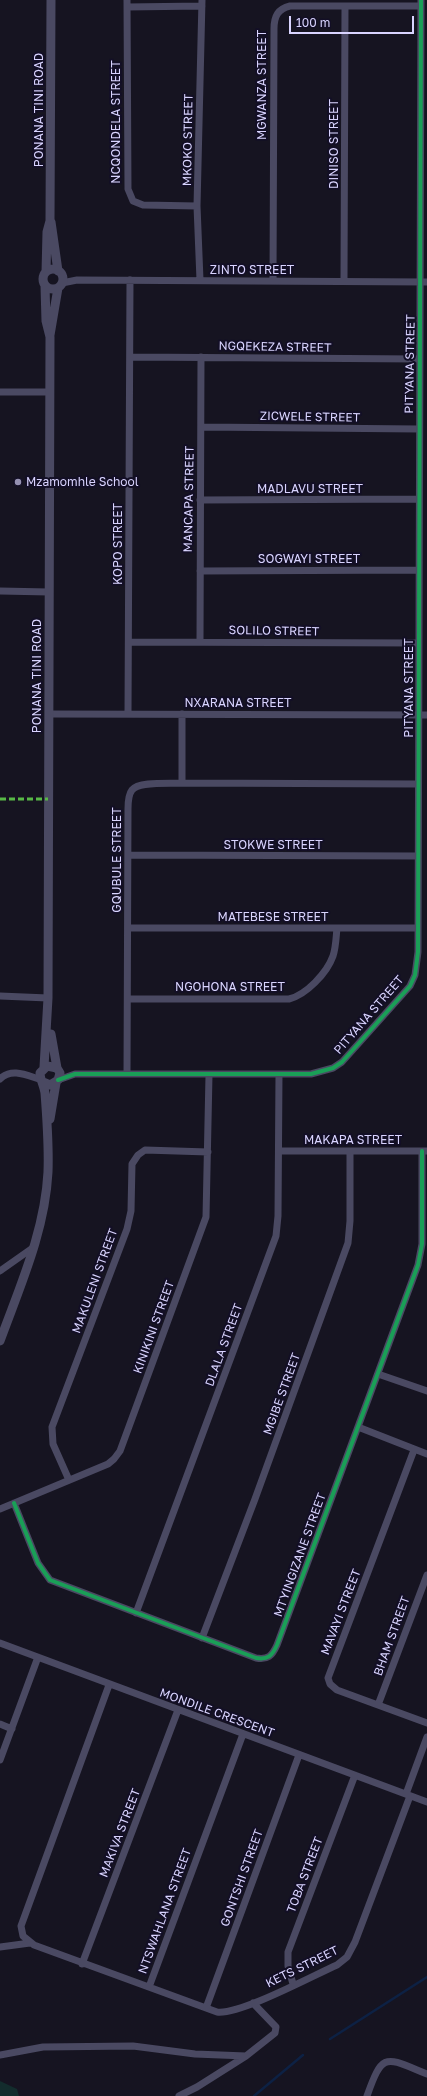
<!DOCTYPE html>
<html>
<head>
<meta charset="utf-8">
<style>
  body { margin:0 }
  #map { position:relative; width:427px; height:2096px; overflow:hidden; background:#161421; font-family:"Golos Text",sans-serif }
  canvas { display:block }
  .scale { position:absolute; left:289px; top:16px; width:125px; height:18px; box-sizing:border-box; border:2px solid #d9d4ff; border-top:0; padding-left:5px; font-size:12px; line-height:14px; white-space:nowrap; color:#d9d4ff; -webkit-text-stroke:3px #130f26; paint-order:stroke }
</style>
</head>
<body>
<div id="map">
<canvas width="427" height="2096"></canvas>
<div class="scale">100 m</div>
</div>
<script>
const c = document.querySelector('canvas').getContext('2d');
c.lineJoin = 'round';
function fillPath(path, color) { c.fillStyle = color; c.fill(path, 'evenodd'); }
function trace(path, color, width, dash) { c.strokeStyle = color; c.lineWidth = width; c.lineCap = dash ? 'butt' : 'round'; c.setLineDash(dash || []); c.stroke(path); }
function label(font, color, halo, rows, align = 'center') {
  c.font = font + ' "Golos Text",sans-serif'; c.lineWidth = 4; c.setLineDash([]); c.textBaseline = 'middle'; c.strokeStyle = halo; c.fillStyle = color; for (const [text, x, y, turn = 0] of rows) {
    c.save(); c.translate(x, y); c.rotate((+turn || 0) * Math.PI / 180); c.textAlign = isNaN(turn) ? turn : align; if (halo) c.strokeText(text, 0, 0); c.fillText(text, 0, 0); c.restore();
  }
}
fillPath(new Path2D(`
  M 0,2081 L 17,2089 L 19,2096 L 0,2096 Z`), '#132c2d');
trace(new Path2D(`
  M 330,2039 L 427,1977
  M 254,2096 L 303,2055`), '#0d2144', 2.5);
trace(new Path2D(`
  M 127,0 L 128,189 L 133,201 L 143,205 L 197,206
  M 127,7 L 202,6
  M 200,280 L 197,206 L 202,0
  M 273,281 L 274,29 C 274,16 278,9 290,6 L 421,6
  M 344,281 L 345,7
  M 62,283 L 77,280 L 427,282
  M 131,357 L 419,359
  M 0,392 L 50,392
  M 201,427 L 419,429
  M 200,500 L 419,499
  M 200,571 L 419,570
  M 0,591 L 49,592
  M 200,641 L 201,357
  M 129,642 L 419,643
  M 128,713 L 130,280
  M 49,714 L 427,715
  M 182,783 L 182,714
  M 128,855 L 418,856
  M 128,928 L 418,928
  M 0,996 L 48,998
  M 128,999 L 289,999 C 306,995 327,973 333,956 C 336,947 336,937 337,928
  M 127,1074 L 128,809 C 128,803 128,795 132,790 C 139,781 171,784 182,783 L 418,784
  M 0,1079 C 12,1067 28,1076 42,1080
  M 58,1080 L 75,1074 L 311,1074 L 333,1068 L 342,1062 L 410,986 L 415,975 L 418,952 L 421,0
  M 279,1151 L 427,1151
  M 0,1271 L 34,1247
  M 378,1374 L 427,1391
  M 358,1427 L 427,1454
  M 414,1450 L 328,1678 L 330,1684 L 337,1690 L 427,1723
  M 69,1480 L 53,1444 L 52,1427 L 127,1229 L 131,1211 L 132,1164 L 138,1155 L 145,1150 L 208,1152
  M 14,1503 L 38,1563 L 50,1580 L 256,1658 C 268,1660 272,1656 277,1645 L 418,1265 L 422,1244 L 422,1151
  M 0,1509 L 108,1464 L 114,1459 L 120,1451 L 206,1217 L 209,1075
  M 136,1613 L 276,1236 L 278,1216 L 279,1074
  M 202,1638 L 255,1499 L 348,1243 L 350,1221 L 350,1151
  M 0,1643 L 427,1802
  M 109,1685 L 21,1926 L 23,1936 L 34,1945 L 217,2012 C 240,2015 312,1976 337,1965 L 347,1957 L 355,1942 L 410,1796
  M 378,1705 L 427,1575
  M 0,1724 L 12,1729
  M 0,1760 L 38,1657
  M 406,1794 L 427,1737
  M 0,1947 L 30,1943
  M 82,1964 L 178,1710
  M 293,1984 L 288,1966 L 288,1952 L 355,1775
  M 149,1987 L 243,1734
  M 206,2008 L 299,1755
  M 0,2055 L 43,2047 L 133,2046 L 195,2054 L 246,2056 L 275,2033 L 276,2027 L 253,2003
  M 179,2096 L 197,2087 L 246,2056
  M 367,2096 C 383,2051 385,2057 427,2074`), '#4a4962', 7);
trace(new Path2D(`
  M 51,222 L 58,271
  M43 279a10 10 0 1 1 20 0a10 10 0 1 1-20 0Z
  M 46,272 L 47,232 L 50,221 L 51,0
  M 50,335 L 58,288
  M 51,1034 L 57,1068
  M 44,1067 L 48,998 L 50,337 L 46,321 L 45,286
  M 50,1119 L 56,1083
  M 0,1341 C 20,1286 45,1231 48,1172 C 49,1146 47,1119 45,1093 C 44,1086 40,1079 40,1073 L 47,1066 L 57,1068 L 60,1073 L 58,1080 L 50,1085 L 43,1082`), '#4a4962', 9);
trace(new Path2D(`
  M 0,799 L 48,799`), '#58b947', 3, [6, 3]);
trace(new Path2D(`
  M 58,1080 L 75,1074 L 311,1074 L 333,1068 L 342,1062 L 410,986 L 415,975 L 418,952 L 421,0
  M 14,1503 L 38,1563 L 50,1580 L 256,1658 C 268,1660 272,1656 277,1645 L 418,1265 L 422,1244 L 422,1151`), '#1a9f57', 4);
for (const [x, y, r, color] of [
  [18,482,4,"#9591b1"]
]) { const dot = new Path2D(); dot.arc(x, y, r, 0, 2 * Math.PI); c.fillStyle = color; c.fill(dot); trace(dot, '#130f26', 1.5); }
label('12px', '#d9d4ff', '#130f26', [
  ["MGWANZA STREET",262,85,-90],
  ["PONANA TINI ROAD",39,110,-90],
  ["NCQONDELA STREET",116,122,-90],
  ["MKOKO STREET",188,140,-89],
  ["DINISO STREET",334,144,-90],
  ["ZINTO STREET",252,270],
  ["NGQEKEZA STREET",275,347,1],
  ["PITYANA STREET",410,364,-89],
  ["ZICWELE STREET",310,417,1],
  ["MADLAVU STREET",310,489],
  ["MANCAPA STREET",189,499,-89],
  ["KOPO STREET",118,544,-90],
  ["SOGWAYI STREET",309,559],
  ["SOLILO STREET",274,631,1],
  ["PONANA TINI ROAD",37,676,-90],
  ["PITYANA STREET",409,688,-90],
  ["NXARANA STREET",238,703],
  ["STOKWE STREET",273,845],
  ["GQUBULE STREET",117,860,-90],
  ["MATEBESE STREET",273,917],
  ["NGOHONA STREET",230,987],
  ["PITYANA STREET",369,1015,-49],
  ["MAKAPA STREET",353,1140],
  ["MAKULENI STREET",95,1281,-70],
  ["KINIKINI STREET",154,1327,-70],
  ["DLALA STREET",224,1345,-70],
  ["MGIBE STREET",282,1394,-70],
  ["MTYINGIZANE STREET",300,1555,-70],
  ["MAVAYI STREET",341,1612,-69],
  ["BHAM STREET",392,1636,-70],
  ["MONDILE CRESCENT",217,1713,20],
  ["MAKIVA STREET",120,1833,-69],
  ["TOBA STREET",305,1875,-69],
  ["GONTSHI STREET",242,1878,-70],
  ["NTSWAHLANA STREET",165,1911,-70],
  ["KETS STREET",302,1967,-26]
]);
label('12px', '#d9d4ff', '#130f26', [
  ["Mzamomhle School",26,482]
], 'left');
</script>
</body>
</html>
